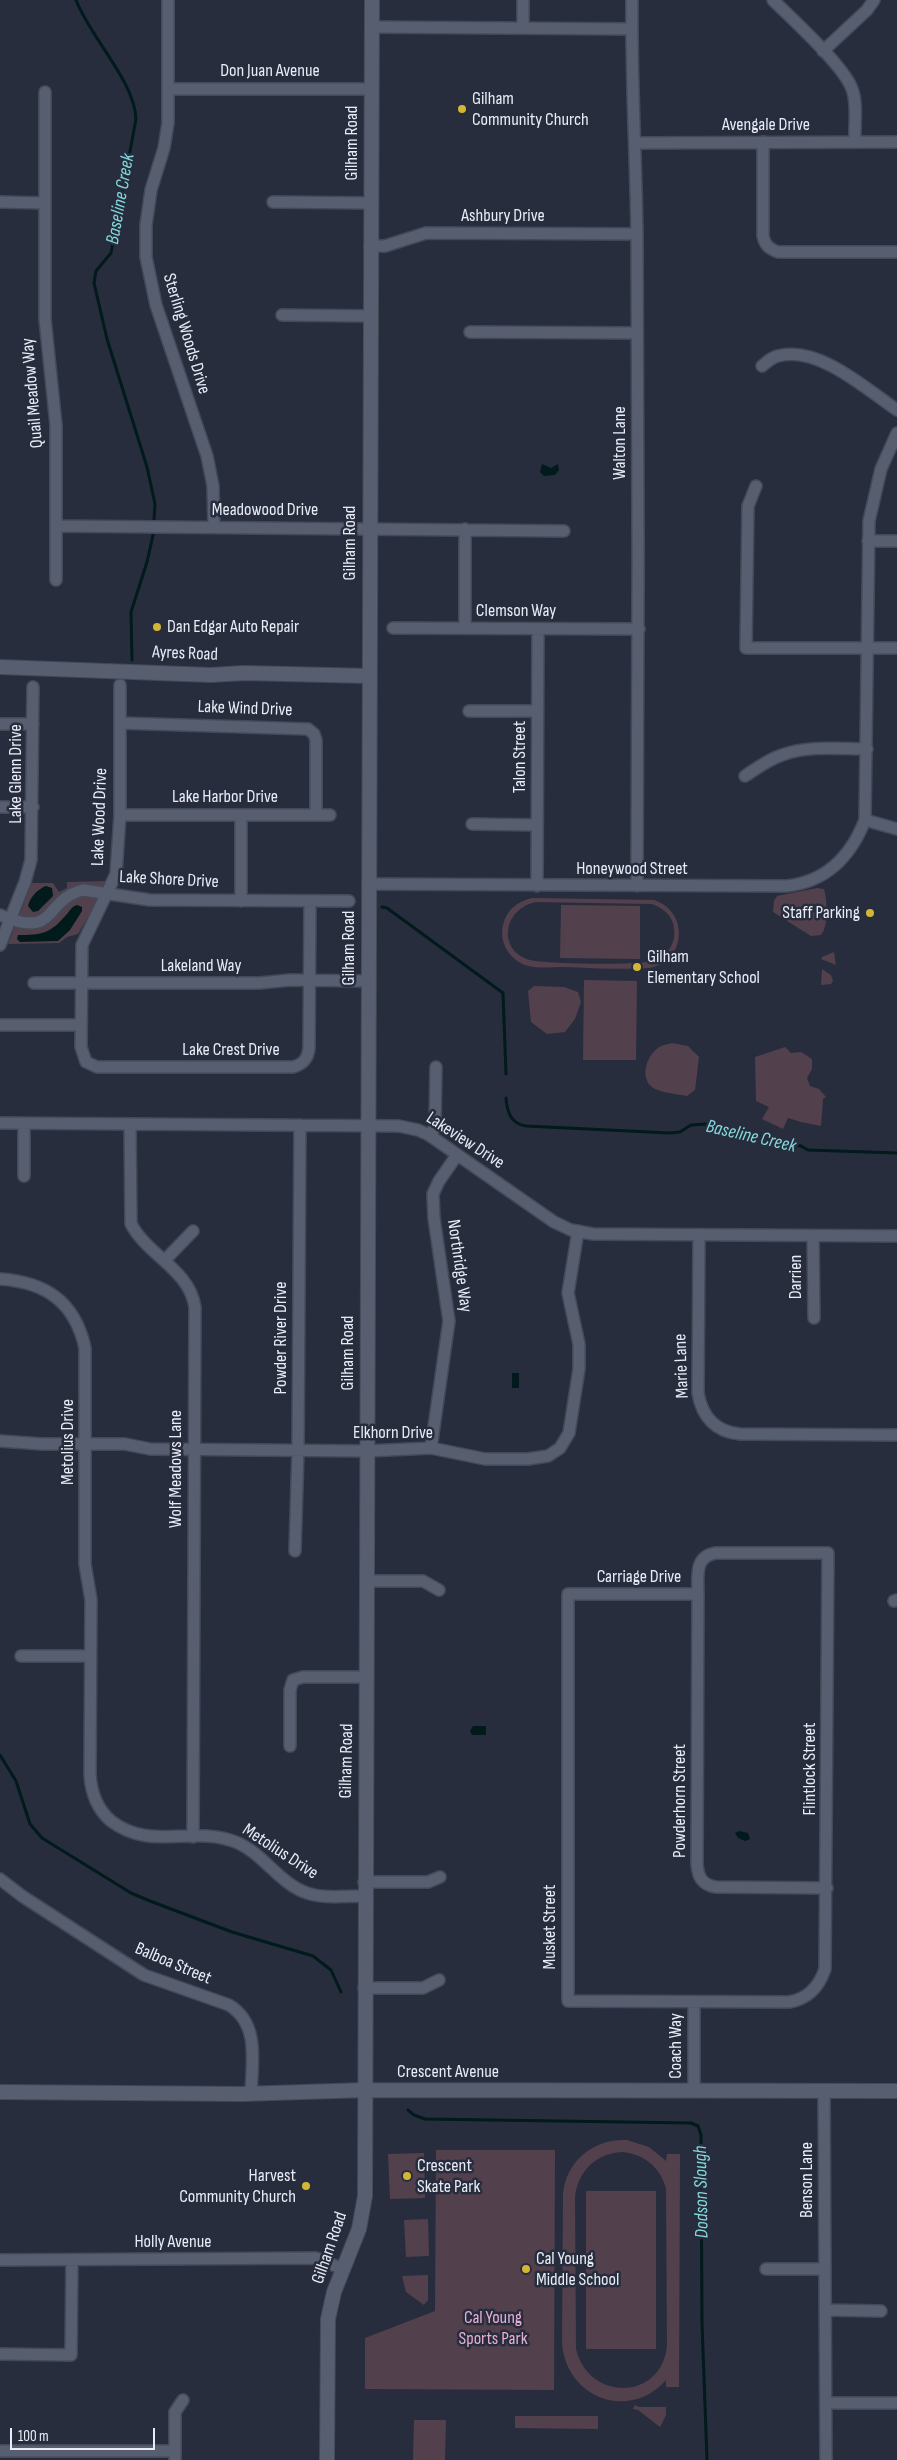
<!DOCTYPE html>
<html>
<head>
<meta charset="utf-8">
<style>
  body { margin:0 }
  #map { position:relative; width:897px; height:2460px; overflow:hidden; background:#272d3d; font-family:"Sofia Sans Condensed",sans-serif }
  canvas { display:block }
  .scale { position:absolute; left:10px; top:2428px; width:145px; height:22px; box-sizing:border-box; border:2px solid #e8ecf7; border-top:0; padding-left:6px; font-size:15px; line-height:18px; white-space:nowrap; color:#e8ecf7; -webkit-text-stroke:4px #272d3d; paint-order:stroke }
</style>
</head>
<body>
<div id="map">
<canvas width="897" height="2460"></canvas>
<div class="scale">100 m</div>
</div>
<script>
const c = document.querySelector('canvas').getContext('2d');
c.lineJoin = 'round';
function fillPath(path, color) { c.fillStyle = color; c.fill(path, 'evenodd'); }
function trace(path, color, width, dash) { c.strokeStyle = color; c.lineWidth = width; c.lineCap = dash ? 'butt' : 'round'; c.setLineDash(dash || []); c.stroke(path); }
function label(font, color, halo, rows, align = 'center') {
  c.font = font + ' "Sofia Sans Condensed",sans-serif'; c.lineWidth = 5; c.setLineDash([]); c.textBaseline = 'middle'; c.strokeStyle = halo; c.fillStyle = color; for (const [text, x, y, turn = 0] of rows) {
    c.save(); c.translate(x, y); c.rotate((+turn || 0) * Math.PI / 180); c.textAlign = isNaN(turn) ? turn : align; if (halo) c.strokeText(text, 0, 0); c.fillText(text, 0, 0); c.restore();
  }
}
fillPath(new Path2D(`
  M 109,881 L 78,934 L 67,937 L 59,943 L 8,944 L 32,883 L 53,883 L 59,892 L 67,888 L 67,882 Z
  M 817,888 L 824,889 C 827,900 829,926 821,935 L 811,936 L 773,912 L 774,901 L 777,896 Z
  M 532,898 L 654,900 C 690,912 686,962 649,968 C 621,970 592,968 564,967 C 552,967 537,969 525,965 C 509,959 499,942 503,925 C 506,910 518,901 532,898 ZM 536,902 L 652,904 C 663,908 673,916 674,928 C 676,942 669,954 657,960 C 643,966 546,964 530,960 C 496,950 504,908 536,902 Z
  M 561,905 L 640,906 L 640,959 L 560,958 Z
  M 834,952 L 836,965 L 821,959 L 822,957 Z
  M 822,969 L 831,975 L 833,981 L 831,984 L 821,985 Z
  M 584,980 L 637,981 L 636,1060 L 583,1060 Z
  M 534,986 L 564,987 L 578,992 L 581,1002 L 575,1019 L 565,1032 L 547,1034 L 531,1022 L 528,991 Z
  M 672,1043 L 688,1046 L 699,1057 L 695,1090 L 687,1096 C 677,1094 664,1093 655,1089 C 638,1080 646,1054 661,1046 C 664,1045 669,1044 672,1043 Z
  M 785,1047 L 791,1053 L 801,1052 L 812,1059 L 812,1069 L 807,1078 L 810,1086 L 819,1089 L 826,1097 L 823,1099 L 821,1126 L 801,1122 L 788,1118 L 783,1129 L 762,1119 L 769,1107 L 756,1101 L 755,1057 Z
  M 627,2140 L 649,2147 L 666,2161 L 667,2154 L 680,2154 L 679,2387 L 666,2387 L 666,2380 C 629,2422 566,2398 562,2343 L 563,2194 C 566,2161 594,2138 627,2140 ZM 622,2152 C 644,2154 660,2167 666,2188 L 667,2345 C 663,2400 589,2403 576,2349 L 575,2198 C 577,2172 596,2153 622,2152 Z
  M 436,2150 L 555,2150 L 554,2390 L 365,2389 L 365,2338 L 435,2311 Z
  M 424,2153 L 425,2198 L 390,2199 L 388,2154 Z
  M 586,2191 L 656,2191 L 656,2349 L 586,2349 Z
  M 428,2219 L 429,2256 L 406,2257 L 404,2220 Z
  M 428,2275 L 428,2300 L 424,2305 L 406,2292 L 402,2276 Z
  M 635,2405 L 639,2407 L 666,2407 L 666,2415 L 660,2427 L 638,2410 L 633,2409 Z
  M 515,2416 L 598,2416 L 598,2429 L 515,2428 Z
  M 414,2420 L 446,2420 L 445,2460 L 413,2460 Z`), '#53404d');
fillPath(new Path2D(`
  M 542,464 L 551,468 L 558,464 L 559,470 L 555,475 L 544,476 L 540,472 Z
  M 46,886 L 52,888 L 53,896 L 38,911 L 33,912 L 28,906 C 30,897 38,889 46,886 Z
  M 77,905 L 82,907 L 82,911 L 70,930 L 58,941 L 20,942 L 17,939 L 18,935 C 41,935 50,934 66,915 C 70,911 71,907 77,905 Z
  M 512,1373 L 519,1373 L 519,1388 L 512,1388 Z
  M 473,1726 L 486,1726 L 486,1735 L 472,1735 L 470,1731 Z
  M 739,1831 L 748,1833 L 750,1839 L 745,1841 L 738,1838 L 735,1833 Z`), '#011a1b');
trace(new Path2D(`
  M 76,0 C 90,37 135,82 136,119 L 111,253 L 96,271 L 94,283 L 107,339 L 147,467 L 155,504 L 154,519
  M 132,660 L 131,612 L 147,562 L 153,535
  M 382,907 L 387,908 L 503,993 L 506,1074
  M 506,1098 C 507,1112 511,1124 526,1126 L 670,1133 L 680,1132 L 691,1125 L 706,1124 L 801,1146 L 808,1150 L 897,1153
  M 0,1755 L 16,1781 L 30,1824 L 42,1838 L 131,1893 L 150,1901 L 232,1932 L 313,1956 L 331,1970 L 341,1992
  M 408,2110 L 414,2115 L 425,2119 L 691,2123 L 698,2126 L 701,2135 L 702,2323 L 707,2460`), '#011a1b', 3);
const minor = new Path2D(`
  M 168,0 L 168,123 L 164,148 L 151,190 L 146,225 L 146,257 L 156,305 L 207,456 L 213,486 L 214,527
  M 523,0 L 523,27
  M 632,0 C 631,79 636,157 637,236 C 638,453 639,669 637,886
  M 773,0 C 792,19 844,66 852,89 C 858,104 854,126 855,142
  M 371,27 L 632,29
  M 823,51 L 867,10 L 874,0
  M 168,89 L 371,89
  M 45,92 L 45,319 L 56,425 L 56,580
  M 763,142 L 763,236 C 765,246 770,249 778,252 L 897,252
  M 636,143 L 897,142
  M 0,202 L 44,203
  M 273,202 L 371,203
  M 370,246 L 385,246 L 426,233 L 637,234
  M 282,315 L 370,316
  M 470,332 L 637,333
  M 762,366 C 767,362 772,357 778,356 C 818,345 866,389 897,410
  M 756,486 L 748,506 L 746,648 L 897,648
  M 56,526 L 564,531
  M 465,529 L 465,628
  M 868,541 L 897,541
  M 393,628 L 639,629
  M 120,685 L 120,815 L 116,874 L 82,945 L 81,1047 L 86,1062 L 97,1067 L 293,1067 C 303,1064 308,1059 309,1048 L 310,901
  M 469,711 L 538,711
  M 120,723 L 308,729 L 314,734 L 316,740 L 316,815
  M 0,724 L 33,724
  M 745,776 C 757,768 769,759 782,755 C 809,745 839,749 867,749
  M 0,807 L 33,807
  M 120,815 L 330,815
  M 241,815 L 241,901
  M 865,820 L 897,829
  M 472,824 L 537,825
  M 368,884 L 786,886 C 826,882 851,856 865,820 L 869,521 L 881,469 L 897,433
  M 537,886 L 538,629
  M 0,915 C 58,940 43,900 83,890 L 150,900 L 349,901
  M 0,945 L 25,882 L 31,860 L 33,687
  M 34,983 L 260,983 L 290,980 L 367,981
  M 0,1025 L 81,1025
  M 0,1123 L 399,1126 L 418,1130 L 429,1135 L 554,1222 L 571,1230 L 593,1234 L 897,1236
  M 24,1124 L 24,1176
  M 130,1124 L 131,1224 C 148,1256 189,1269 195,1307 L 193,1837
  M 431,1136 L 435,1126 L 436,1067
  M 699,1236 L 698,1393 C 702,1417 716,1432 740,1434 L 897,1435
  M 813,1236 L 814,1318
  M 165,1260 L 193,1231
  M 0,1279 C 46,1282 75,1302 85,1348 L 85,1564 L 91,1600 L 90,1774 C 91,1792 97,1809 111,1821 C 150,1851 191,1826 233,1841 C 262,1851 278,1883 307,1893 C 325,1899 346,1896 364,1896
  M 0,1441 L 42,1444 L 125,1444 L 150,1449 L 367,1451 L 431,1448 L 485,1459 L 528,1459 L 548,1456 L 560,1448 L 569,1433 L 579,1369 L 579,1344 L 568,1293 L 578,1231
  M 431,1448 L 449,1321 L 434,1218 L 433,1194 L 439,1181 L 457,1155
  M 295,1551 L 298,1450 L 300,1125
  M 716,1553 L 828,1553 L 825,1969 C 819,1987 808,1999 789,2002 L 568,2001 L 568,1594 L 698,1594 C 698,1577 694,1556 716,1553 Z
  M 367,1581 L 423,1581 L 439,1590
  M 698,1594 L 697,1864 C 698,1877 702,1885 716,1887 L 827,1888
  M 894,1601 L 897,1600
  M 21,1656 L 90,1656
  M 290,1746 L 290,1690 L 293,1680 L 303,1677 L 367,1677
  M 0,1879 L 22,1896 L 144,1975 L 229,2005 C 260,2024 252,2062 251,2094
  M 364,1882 L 428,1882 L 440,1877
  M 364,1988 L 423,1988 L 439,1980
  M 694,2002 L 694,2091
  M 824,2091 L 826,2460
  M 0,2260 L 316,2258 L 343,2269
  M 766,2269 L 825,2269
  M 825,2310 L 881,2311
  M 0,2354 L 71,2355 L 72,2260
  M 826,2403 L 897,2403
  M 0,2451 L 175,2451
  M 175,2460 L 175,2412 L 183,2400`);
const tertiary = new Path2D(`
  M 0,667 L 211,675 L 244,673 L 369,676
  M 0,2092 L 242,2094 L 365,2090 L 897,2091
  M 327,2460 L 328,2319 L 334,2292 L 359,2229 L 365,2196 L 372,0`);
trace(minor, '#444957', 14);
trace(tertiary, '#444957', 16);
trace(minor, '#575e70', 11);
trace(tertiary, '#575e70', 14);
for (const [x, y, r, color] of [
  [462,109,5,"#d3b635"],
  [157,627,5,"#d3b635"],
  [870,913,5,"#d3b635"],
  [637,967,5,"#d3b635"],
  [407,2176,5,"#d3b635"],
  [306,2186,5,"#d3b635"],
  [526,2269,5,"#d3b635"]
]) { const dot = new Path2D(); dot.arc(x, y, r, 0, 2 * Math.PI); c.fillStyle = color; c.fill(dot); trace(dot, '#272d3d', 2); }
label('18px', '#e8ecf7', '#272d3d', [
  ["Don Juan Avenue",270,71],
  ["Avengale Drive",766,125],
  ["Gilham Road",352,143,-90],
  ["Ashbury Drive",503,216],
  ["Sterling Woods Drive",186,334,73],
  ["Quail Meadow Way",33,393,-95],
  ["Walton Lane",620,443,-90],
  ["Meadowood Drive",265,510],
  ["Gilham Road",350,543,-90],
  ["Clemson Way",516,611],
  ["Ayres Road",185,654,2],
  ["Lake Wind Drive",245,709,2],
  ["Talon Street",520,757,-90],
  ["Lake Glenn Drive",16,774,-90],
  ["Lake Harbor Drive",225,797],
  ["Lake Wood Drive",100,817,-88],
  ["Honeywood Street",632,869],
  ["Lake Shore Drive",169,880,3],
  ["Gilham Road",349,948,-90],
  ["Lakeland Way",201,966],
  ["Lake Crest Drive",231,1050],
  ["Lakeview Drive",465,1141,33],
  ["Northridge Way",459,1266,82],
  ["Darrien",796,1277,-90],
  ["Powder River Drive",281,1338,-90],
  ["Gilham Road",348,1353,-90],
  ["Marie Lane",682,1366,-92],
  ["Elkhorn Drive",393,1433],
  ["Metolius Drive",68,1442,-90],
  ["Wolf Meadows Lane",176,1469,-90],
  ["Carriage Drive",639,1577],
  ["Gilham Road",347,1761,-89],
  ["Flintlock Street",810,1769,-90],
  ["Powderhorn Street",680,1801,-90],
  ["Metolius Drive",280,1852,33],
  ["Musket Street",550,1927,-90],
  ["Balboa Street",173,1964,23],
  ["Coach Way",676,2046,-90],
  ["Crescent Avenue",448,2072],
  ["Benson Lane",807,2180,-90],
  ["Holly Avenue",173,2242],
  ["Gilham Road",330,2248,-71]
]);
label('18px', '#e8ecf7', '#272d3d', [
  ["Gilham",472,99],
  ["Community Church",472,120],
  ["Dan Edgar Auto Repair",167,627],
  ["Staff Parking",860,913,"right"],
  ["Gilham",647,957],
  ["Elementary School",647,978],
  ["Crescent",417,2166],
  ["Skate Park",417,2187],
  ["Harvest",296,2176,"right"],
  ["Community Church",296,2197,"right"],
  ["Cal Young",536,2259],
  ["Middle School",536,2280]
], 'left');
label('18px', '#e7aed4', '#272d3d', [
  ["Cal Young",493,2318],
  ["Sports Park",493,2339]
]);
label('italic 19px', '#84d9dd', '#272d3d', [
  ["Baseline Creek",121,199,-80],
  ["Baseline Creek",751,1137,13],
  ["Dodson Slough",702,2192,-91]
]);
</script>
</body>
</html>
